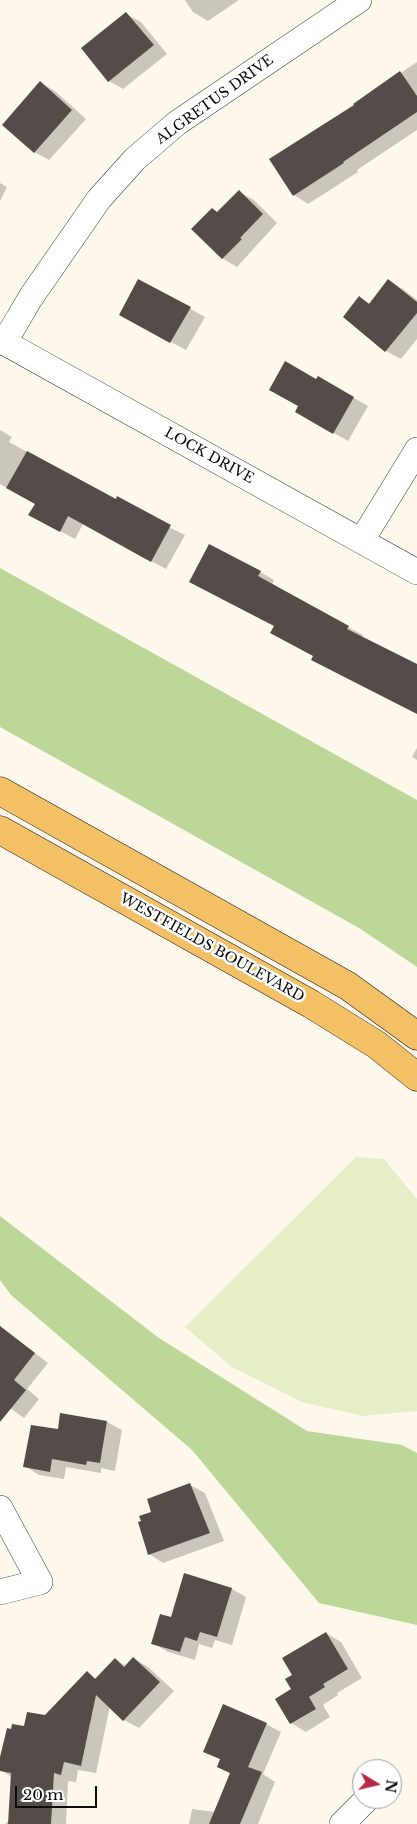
<!DOCTYPE html>
<html>
<head>
<meta charset="utf-8">
<style>
  body { margin:0 }
  #map { position:relative; width:417px; height:1824px; overflow:hidden; background:#fef8ec; font-family:"Libre Baskerville",serif }
  canvas { display:block }
  .north { position:absolute; left:352px; top:1759px; width:50px; height:50px; box-sizing:border-box; background:#fff; border:1px solid #9e9e9e; border-radius:50%; rotate:99deg; font-size:14px; font-weight:700; line-height:20px; text-align:center; color:#0c0c0c }
  .north::after { content:''; display:block; margin:auto; width:18px; height:22px; background:#b62a42; clip-path:polygon(50% 0,100% 100%,50% 72%,0 100%) }
  .scale { position:absolute; left:15px; top:1786px; width:82px; height:22px; box-sizing:border-box; border:2px solid #0c0c0c; border-top:0; padding-left:6px; font-size:15px; line-height:18px; white-space:nowrap; color:#0c0c0c; -webkit-text-stroke:4px #fff; paint-order:stroke }
</style>
</head>
<body>
<div id="map">
<canvas width="417" height="1824"></canvas>
<div class="north">N</div>
<div class="scale">20 m</div>
</div>
<script>
const c = document.querySelector('canvas').getContext('2d');
c.lineJoin = 'round';
function fillPath(path, color) { c.fillStyle = color; c.fill(path, 'evenodd'); }
function trace(path, color, width, dash) { c.strokeStyle = color; c.lineWidth = width; c.lineCap = dash ? 'butt' : 'round'; c.setLineDash(dash || []); c.stroke(path); }
function label(font, color, halo, rows, align = 'center') {
  c.font = font + ' "Libre Baskerville",serif'; c.lineWidth = 5; c.setLineDash([]); c.textBaseline = 'middle'; c.strokeStyle = halo; c.fillStyle = color; for (const [text, x, y, turn = 0] of rows) {
    c.save(); c.translate(x, y); c.rotate((+turn || 0) * Math.PI / 180); c.textAlign = isNaN(turn) ? turn : align; if (halo) c.strokeText(text, 0, 0); c.fillText(text, 0, 0); c.restore();
  }
}
fillPath(new Path2D(`
  M 0,568 L 417,800 L 417,967 L 359,928 L 0,727 Z
  M 0,1216 L 159,1338 L 307,1431 L 402,1445 L 417,1453 L 417,1625 L 319,1603 L 192,1450 L 11,1295 L 0,1280 Z`), '#bcd797');
fillPath(new Path2D(`
  M 356,1157 L 384,1159 L 417,1199 L 417,1411 L 363,1416 L 302,1402 L 232,1367 L 185,1327 Z`), '#e6eec8');
fillPath(new Path2D(`
  M 185,0 L 239,0 L 208,21 L 193,12 Z
  M 126,14 L 141,22 L 167,54 L 123,89 L 109,81 Z
  M 417,62 L 417,130 L 357,170 L 358,172 L 308,204 L 294,195 L 355,106 L 354,104 Z
  M 41,83 L 55,91 L 86,119 L 49,160 L 34,152 Z
  M 0,183 L 7,187 L 0,201 Z
  M 239,192 L 254,200 L 277,223 L 237,267 L 222,258 L 218,213 Z
  M 138,280 L 205,317 L 186,350 L 135,323 Z
  M 389,281 L 403,289 L 417,300 L 417,339 L 401,359 L 386,351 L 360,298 L 370,304 Z
  M 318,378 L 368,406 L 348,441 L 296,411 Z
  M 0,430 L 12,437 L 9,442 L 116,501 L 185,535 L 166,569 L 83,524 L 75,539 L 45,523 L 36,504 L 0,484 Z
  M 260,572 L 274,580 L 272,585 L 348,627 L 363,635 L 362,637 L 417,665 L 417,713 L 314,656 L 275,626 L 205,590 Z
  M 417,748 L 417,760 L 412,757 Z
  M 0,1326 L 48,1363 L 27,1389 L 39,1399 L 24,1418 L 0,1401 Z
  M 61,1414 L 107,1422 L 122,1430 L 115,1471 L 101,1468 L 101,1473 L 66,1467 L 64,1479 L 39,1475 L 25,1466 L 59,1431 Z
  M 190,1485 L 205,1493 L 224,1541 L 163,1563 L 149,1554 L 153,1513 Z
  M 185,1575 L 232,1589 L 246,1597 L 232,1645 L 215,1640 L 212,1648 L 199,1644 L 195,1660 L 168,1652 L 153,1643 L 171,1618 Z
  M 326,1633 L 341,1642 L 362,1678 L 337,1693 L 338,1695 L 323,1705 L 330,1717 L 306,1732 L 291,1723 L 294,1675 Z
  M 133,1658 L 148,1667 L 174,1691 L 139,1728 L 124,1720 L 110,1706 L 96,1773 L 78,1770 L 76,1782 L 68,1781 L 66,1824 L 6,1824 L 6,1822 L 9,1822 L 12,1777 L 0,1770 L 0,1764 L 25,1728 L 46,1717 L 87,1673 L 97,1679 L 115,1659 L 126,1666 Z
  M 266,1724 L 281,1732 L 263,1774 L 275,1782 L 258,1824 L 189,1824 L 192,1809 L 215,1812 L 231,1774 L 218,1767 L 221,1760 L 204,1751 Z`), '#0003');
fillPath(new Path2D(`
  M 126,12 L 154,45 L 108,82 L 81,48 Z
  M 400,71 L 417,96 L 417,112 L 343,162 L 344,163 L 293,196 L 269,159 L 354,105 L 353,104 Z
  M 40,81 L 72,110 L 34,153 L 2,125 Z
  M 239,190 L 263,214 L 240,238 L 242,239 L 222,259 L 191,229 L 212,208 L 217,212 Z
  M 138,279 L 191,307 L 170,343 L 119,315 Z
  M 388,279 L 417,302 L 417,313 L 385,352 L 343,317 L 359,296 L 369,304 Z
  M 285,361 L 316,379 L 318,376 L 354,397 L 333,434 L 295,412 L 298,406 L 269,390 Z
  M 27,451 L 116,499 L 117,496 L 171,525 L 151,562 L 68,516 L 60,532 L 28,515 L 35,504 L 6,488 Z
  M 209,544 L 261,571 L 258,576 L 349,626 L 347,629 L 417,664 L 417,714 L 311,660 L 313,656 L 270,633 L 274,626 L 189,582 Z
  M 0,1326 L 35,1353 L 14,1380 L 26,1390 L 0,1422 Z
  M 60,1413 L 107,1421 L 100,1463 L 87,1461 L 86,1465 L 52,1459 L 50,1472 L 23,1467 L 31,1425 L 58,1429 Z
  M 190,1483 L 210,1533 L 148,1555 L 138,1522 L 141,1521 L 139,1516 L 151,1512 L 147,1499 Z
  M 184,1573 L 232,1588 L 217,1637 L 200,1632 L 197,1641 L 185,1637 L 180,1652 L 151,1644 L 160,1614 L 171,1617 Z
  M 326,1632 L 348,1669 L 323,1684 L 325,1687 L 309,1697 L 316,1709 L 290,1724 L 275,1699 L 291,1689 L 285,1679 L 292,1675 L 282,1658 Z
  M 133,1657 L 160,1682 L 123,1721 L 96,1695 L 81,1766 L 64,1762 L 61,1775 L 54,1773 L 51,1824 L 8,1824 L 11,1773 L 0,1771 L 0,1757 L 7,1728 L 11,1729 L 12,1724 L 24,1726 L 27,1712 L 45,1715 L 87,1671 L 95,1679 L 115,1658 L 124,1667 Z
  M 223,1704 L 267,1723 L 248,1767 L 262,1772 L 240,1824 L 209,1824 L 230,1773 L 217,1767 L 220,1759 L 203,1752 Z`), '#544c49');
const street = new Path2D(`
  M 0,340 L 417,572
  M 4,343 L 31,297 L 99,199 L 135,159 L 177,123 L 359,0
  M 362,540 L 417,450
  M 0,1508 L 40,1582 L 0,1592
  M 342,1824 L 367,1799`);
const primary = new Path2D(`
  M 0,791 L 348,986 L 417,1036
  M 0,830 L 311,1004 L 377,1045 L 417,1077`);
trace(street, '#3f3f3f', 26);
trace(primary, '#1d1d1d', 29);
trace(street, '#fff', 25);
trace(primary, '#f3c066', 28);
label('14px', '#0c0c0c', '#fff', [
  ["ALGRETUS DRIVE",215,100,-36],
  ["LOCK DRIVE",209,456,29],
  ["WESTFIELDS BOULEVARD",212,948,29]
]);
</script>
</body>
</html>
